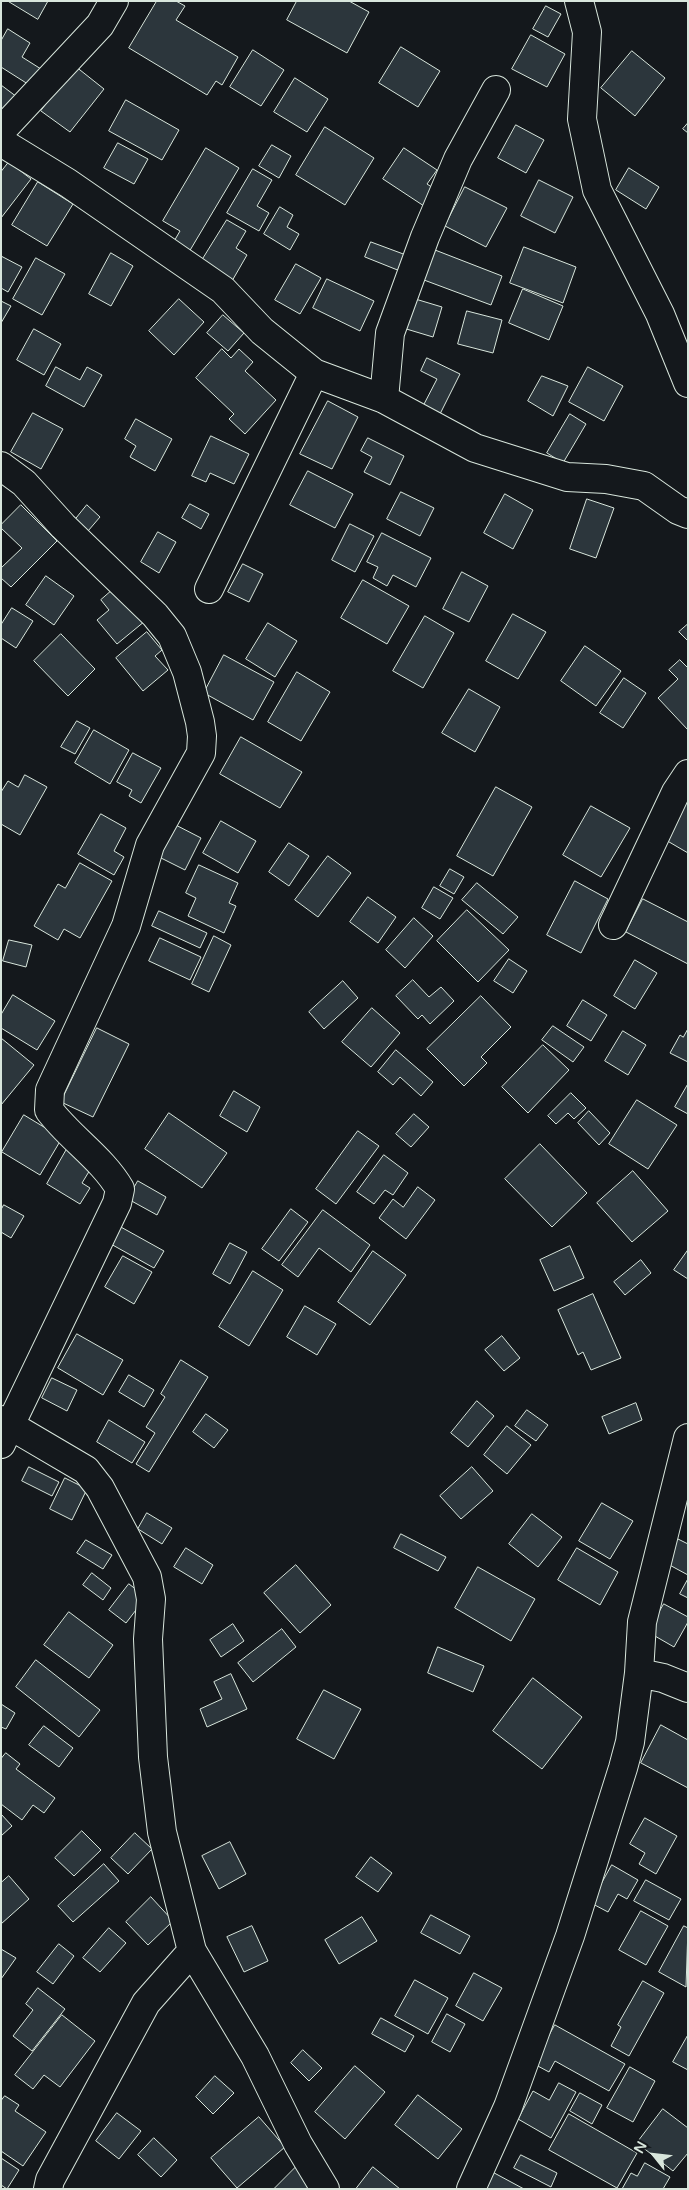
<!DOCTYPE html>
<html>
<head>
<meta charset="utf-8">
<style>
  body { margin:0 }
  #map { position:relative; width:689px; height:2190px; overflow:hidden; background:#14181c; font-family:"Varela Round",sans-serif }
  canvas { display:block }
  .frame { position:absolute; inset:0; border:2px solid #d8e6dc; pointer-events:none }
  .north { position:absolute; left:629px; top:2130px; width:50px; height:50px; -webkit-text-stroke:4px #14181c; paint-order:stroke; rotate:299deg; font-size:14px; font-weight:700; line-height:20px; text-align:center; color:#d8e6dc }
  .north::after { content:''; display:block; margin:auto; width:18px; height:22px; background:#d8e6dc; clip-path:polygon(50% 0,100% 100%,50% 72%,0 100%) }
</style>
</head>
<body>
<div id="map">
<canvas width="689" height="2190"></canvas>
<div class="frame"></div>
<div class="north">N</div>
</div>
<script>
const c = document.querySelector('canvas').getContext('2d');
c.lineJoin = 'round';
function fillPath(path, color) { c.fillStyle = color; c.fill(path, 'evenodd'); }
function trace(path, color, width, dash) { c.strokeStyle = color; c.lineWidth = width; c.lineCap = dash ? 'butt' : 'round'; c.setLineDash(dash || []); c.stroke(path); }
const building = new Path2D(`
  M 8,1 L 48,1 L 38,19 Z
  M 157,1 L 176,1 L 185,6 L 176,20 L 238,57 L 222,85 L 216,81 L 207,95 L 129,48 Z
  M 297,1 L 349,1 L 369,12 L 347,53 L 287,20 Z
  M 546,6 L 561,14 L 548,37 L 533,29 Z
  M 8,29 L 30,43 L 22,57 L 41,69 L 31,86 L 1,67 L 1,41 Z
  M 531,35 L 565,54 L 547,87 L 512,69 Z
  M 401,47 L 440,71 L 418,107 L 379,83 Z
  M 253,50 L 284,70 L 261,106 L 230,87 Z
  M 632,51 L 665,78 L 635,116 L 601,88 Z
  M 75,66 L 104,89 L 70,132 L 41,111 Z
  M 295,78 L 328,99 L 307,132 L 274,112 Z
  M 1,85 L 21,100 L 1,122 Z
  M 126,100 L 179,130 L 162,160 L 109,131 Z
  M 688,123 L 688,133 L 683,129 Z
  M 516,125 L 544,140 L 526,173 L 498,158 Z
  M 325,127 L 374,158 L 345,205 L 296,175 Z
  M 118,143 L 148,159 L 134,184 L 104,168 Z
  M 272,145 L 291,156 L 279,178 L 259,166 Z
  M 206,148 L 239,168 L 189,252 L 173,243 L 180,231 L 163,221 Z
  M 404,148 L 437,170 L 427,184 L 438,191 L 427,208 L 383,179 Z
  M 9,162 L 31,179 L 1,218 L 1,172 Z
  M 629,168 L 659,187 L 646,209 L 616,190 Z
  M 253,169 L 272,180 L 257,206 L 269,213 L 259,231 L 227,213 Z
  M 539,180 L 573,197 L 555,233 L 521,216 Z
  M 38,182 L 73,204 L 47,246 L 12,225 Z
  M 465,187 L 507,208 L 486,247 L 445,226 Z
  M 280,207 L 293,215 L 287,227 L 299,234 L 290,250 L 264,234 Z
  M 227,220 L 246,231 L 236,248 L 247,255 L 232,281 L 201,262 Z
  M 371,242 L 406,255 L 400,271 L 365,257 Z
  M 524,247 L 576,267 L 563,303 L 510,283 Z
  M 435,250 L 502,276 L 491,305 L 424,280 Z
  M 111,253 L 133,266 L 111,306 L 89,294 Z
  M 1,256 L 22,267 L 8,292 L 1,288 Z
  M 36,258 L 65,274 L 42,315 L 13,299 Z
  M 296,264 L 321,278 L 300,314 L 275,300 Z
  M 327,279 L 374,301 L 360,331 L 313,308 Z
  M 523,289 L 563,306 L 549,340 L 509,323 Z
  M 412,298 L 442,307 L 433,337 L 403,328 Z
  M 179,299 L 204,322 L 174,355 L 149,331 Z
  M 1,301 L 11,306 L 1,323 Z
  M 467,311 L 502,320 L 493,353 L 458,344 Z
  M 223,315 L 244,333 L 228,351 L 207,333 Z
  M 34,329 L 61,344 L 44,375 L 17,360 Z
  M 222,349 L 231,358 L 239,349 L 253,362 L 245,371 L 276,400 L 245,434 L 229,419 L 234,414 L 196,378 Z
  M 427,358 L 460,374 L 439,416 L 422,408 L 437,379 L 421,371 Z
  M 56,367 L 80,380 L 87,367 L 102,375 L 84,407 L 46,386 Z
  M 588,367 L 623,386 L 604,421 L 569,402 Z
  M 542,376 L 568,386 L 553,416 L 528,401 Z
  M 328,401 L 358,417 L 332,469 L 300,454 Z
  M 33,413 L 63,429 L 41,469 L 11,452 Z
  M 570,414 L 586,424 L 563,463 L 547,453 Z
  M 136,419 L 172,439 L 155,471 L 130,457 L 136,446 L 125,439 Z
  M 211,436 L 249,454 L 234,484 L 210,473 L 206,482 L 192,476 Z
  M 368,438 L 404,456 L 390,485 L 364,472 L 372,457 L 361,451 Z
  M 308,471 L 353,494 L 335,528 L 290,505 Z
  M 401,492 L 434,508 L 420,536 L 387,519 Z
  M 505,494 L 533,510 L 513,549 L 484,533 Z
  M 587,499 L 614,508 L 596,558 L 570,549 Z
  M 190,504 L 209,514 L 201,529 L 182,518 Z
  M 21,505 L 57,541 L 11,587 L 1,578 L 1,568 L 22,548 L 1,528 L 1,525 Z
  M 87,505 L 100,517 L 88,531 L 75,520 Z
  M 350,524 L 374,536 L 355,572 L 332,560 Z
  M 158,532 L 176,542 L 159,573 L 141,562 Z
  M 382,533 L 431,558 L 416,587 L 393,575 L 387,586 L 373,578 L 378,567 L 367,562 Z
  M 243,564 L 263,574 L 249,602 L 228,592 Z
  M 462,572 L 488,586 L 469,622 L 443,609 Z
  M 46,576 L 74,596 L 54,625 L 26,605 Z
  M 363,580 L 409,606 L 387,644 L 341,618 Z
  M 116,587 L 145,621 L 117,644 L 97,620 L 109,610 L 101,600 Z
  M 12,608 L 33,621 L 16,648 L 1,638 L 1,625 Z
  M 513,614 L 546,632 L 518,679 L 486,661 Z
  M 425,616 L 454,633 L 423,688 L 393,671 Z
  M 268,623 L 297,641 L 275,677 L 246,659 Z
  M 688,624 L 688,641 L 679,632 Z
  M 147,632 L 162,650 L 155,656 L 168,670 L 143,691 L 116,658 Z
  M 61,634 L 95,669 L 68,696 L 34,661 Z
  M 585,646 L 621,671 L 596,706 L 561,681 Z
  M 224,655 L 274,682 L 253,720 L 204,693 Z
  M 680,660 L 688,668 L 688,730 L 658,698 L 678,679 L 669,670 Z
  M 297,672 L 330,692 L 301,741 L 268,722 Z
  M 624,678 L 646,693 L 623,728 L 600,713 Z
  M 469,689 L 500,707 L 475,752 L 442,733 Z
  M 77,721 L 90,728 L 75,754 L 61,747 Z
  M 94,730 L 129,750 L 110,784 L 75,763 Z
  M 241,737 L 302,772 L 280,808 L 220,774 Z
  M 133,753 L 161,768 L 141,803 L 129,796 L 132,790 L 117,782 Z
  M 25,775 L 47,787 L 20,835 L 1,824 L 1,792 L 8,781 L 18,787 Z
  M 496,787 L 532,807 L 493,876 L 457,856 Z
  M 688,800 L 688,853 L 664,839 Z
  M 591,806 L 630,828 L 601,877 L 563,855 Z
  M 101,814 L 126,828 L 114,851 L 124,857 L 114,875 L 78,854 Z
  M 168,821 L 201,838 L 185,870 L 151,853 Z
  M 221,821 L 256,841 L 238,873 L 203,853 Z
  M 289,843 L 309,856 L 289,886 L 269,872 Z
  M 328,856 L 351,873 L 318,917 L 295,900 Z
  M 80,863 L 112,881 L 80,938 L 64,929 L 58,940 L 34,926 L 58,884 L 65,888 Z
  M 199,865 L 238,883 L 229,903 L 236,906 L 224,933 L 188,916 L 196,898 L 186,893 Z
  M 450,869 L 464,877 L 454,894 L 440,886 Z
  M 575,881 L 608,899 L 581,953 L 547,935 Z
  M 477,883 L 518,917 L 503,934 L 462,900 Z
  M 434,887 L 453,898 L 440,919 L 422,908 Z
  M 368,897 L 396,917 L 378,943 L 350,922 Z
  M 643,899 L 688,922 L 688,964 L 626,932 Z
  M 467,910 L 509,950 L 478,982 L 437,941 Z
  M 159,911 L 207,933 L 200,948 L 152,926 Z
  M 414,918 L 433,936 L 405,968 L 386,950 Z
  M 214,936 L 231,945 L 209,992 L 192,984 Z
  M 160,938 L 201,957 L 190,980 L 149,961 Z
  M 9,940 L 32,945 L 26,967 L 3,961 Z
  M 509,959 L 527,971 L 513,993 L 494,981 Z
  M 635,960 L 657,973 L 635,1009 L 614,996 Z
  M 413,980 L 429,997 L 441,987 L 454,1001 L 430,1024 L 422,1015 L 418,1019 L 396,996 Z
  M 343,981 L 358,998 L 324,1029 L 309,1012 Z
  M 13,995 L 55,1021 L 37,1050 L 1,1028 L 1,1015 Z
  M 481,996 L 511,1027 L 481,1057 L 487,1063 L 464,1086 L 427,1049 Z
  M 583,1000 L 607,1015 L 591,1041 L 567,1026 Z
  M 372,1008 L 400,1033 L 371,1067 L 342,1042 Z
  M 553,1026 L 584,1047 L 573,1062 L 542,1040 Z
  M 97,1028 L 129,1044 L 93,1117 L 61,1102 Z
  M 688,1029 L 688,1062 L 670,1053 L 680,1035 L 683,1037 Z
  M 623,1031 L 646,1045 L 628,1075 L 605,1061 Z
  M 1,1038 L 34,1065 L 1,1105 Z
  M 543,1045 L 569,1070 L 528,1113 L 502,1087 Z
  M 396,1050 L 433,1082 L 421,1096 L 400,1077 L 393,1085 L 378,1072 Z
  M 688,1084 L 688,1114 L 675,1107 Z
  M 234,1091 L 260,1107 L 247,1132 L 220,1116 Z
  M 571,1093 L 586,1108 L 574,1119 L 568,1113 L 556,1124 L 548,1116 Z
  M 637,1100 L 677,1125 L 648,1169 L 609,1144 Z
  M 589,1111 L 610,1133 L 599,1145 L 578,1123 Z
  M 169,1113 L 227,1153 L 202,1188 L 145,1149 Z
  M 414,1114 L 429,1127 L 411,1147 L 396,1134 Z
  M 24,1115 L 62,1138 L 40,1175 L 2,1152 Z
  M 358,1131 L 379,1146 L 336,1204 L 316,1189 Z
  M 540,1144 L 587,1193 L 552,1227 L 505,1179 Z
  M 67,1149 L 93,1165 L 82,1183 L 90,1188 L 80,1204 L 47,1184 Z
  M 384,1155 L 408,1173 L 393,1195 L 385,1190 L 374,1204 L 357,1192 Z
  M 633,1171 L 668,1211 L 632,1242 L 597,1203 Z
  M 138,1181 L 166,1197 L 157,1215 L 128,1199 Z
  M 418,1187 L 435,1200 L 406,1239 L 379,1218 L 393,1199 L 403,1207 Z
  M 4,1205 L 24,1216 L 11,1238 L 1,1232 L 1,1210 Z
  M 291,1209 L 308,1222 L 279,1261 L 262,1249 Z
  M 323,1210 L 370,1245 L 351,1272 L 319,1248 L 298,1277 L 282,1265 Z
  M 119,1226 L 164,1251 L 154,1268 L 109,1243 Z
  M 230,1243 L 247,1252 L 230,1284 L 213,1274 Z
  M 570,1246 L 584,1278 L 554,1291 L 540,1260 Z
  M 688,1250 L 688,1279 L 674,1270 Z
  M 373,1251 L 406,1275 L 370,1325 L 338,1302 Z
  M 123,1256 L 152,1272 L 134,1304 L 105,1287 Z
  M 641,1260 L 651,1273 L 625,1295 L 614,1282 Z
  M 253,1271 L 283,1290 L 249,1346 L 219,1327 Z
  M 593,1294 L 621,1358 L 591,1370 L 583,1352 L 578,1355 L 558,1310 Z
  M 305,1306 L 336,1324 L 317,1355 L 287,1337 Z
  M 77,1334 L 123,1360 L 103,1395 L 58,1368 Z
  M 502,1336 L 520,1358 L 504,1371 L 485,1350 Z
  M 181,1360 L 208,1377 L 149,1472 L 136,1464 L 155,1433 L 146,1427 L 165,1397 L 161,1394 Z
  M 129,1375 L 154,1390 L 144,1407 L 119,1392 Z
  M 52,1378 L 77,1390 L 67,1411 L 42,1398 Z
  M 477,1401 L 494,1416 L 468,1447 L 451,1433 Z
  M 636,1403 L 642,1420 L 609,1434 L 602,1417 Z
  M 527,1410 L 548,1425 L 536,1441 L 515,1426 Z
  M 206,1414 L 228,1430 L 214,1448 L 193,1432 Z
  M 109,1420 L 145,1442 L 132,1463 L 97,1442 Z
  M 507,1426 L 531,1445 L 507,1474 L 484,1455 Z
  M 29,1467 L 59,1482 L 52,1496 L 22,1481 Z
  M 472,1467 L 493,1491 L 461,1519 L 440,1496 Z
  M 65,1478 L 87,1489 L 72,1520 L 50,1509 Z
  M 602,1503 L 633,1521 L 610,1559 L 579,1541 Z
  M 147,1513 L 172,1528 L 162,1544 L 138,1529 Z
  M 532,1514 L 562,1537 L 538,1567 L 509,1544 Z
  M 401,1534 L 446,1557 L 438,1571 L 394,1548 Z
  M 676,1538 L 688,1544 L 688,1575 L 664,1562 Z
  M 86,1540 L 112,1555 L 103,1569 L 77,1553 Z
  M 186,1548 L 213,1565 L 202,1584 L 174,1567 Z
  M 577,1548 L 618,1572 L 600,1605 L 558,1580 Z
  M 296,1565 L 331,1605 L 300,1633 L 264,1593 Z
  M 478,1567 L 535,1599 L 511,1641 L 455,1608 Z
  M 92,1573 L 111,1588 L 103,1600 L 83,1585 Z
  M 688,1579 L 688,1598 L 680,1594 Z
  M 129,1584 L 146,1597 L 126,1623 L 109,1610 Z
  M 664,1604 L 688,1617 L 688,1622 L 674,1647 L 648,1632 Z
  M 69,1612 L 113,1645 L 89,1678 L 44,1645 Z
  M 233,1624 L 244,1641 L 221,1657 L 210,1640 Z
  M 282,1629 L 296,1647 L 253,1682 L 238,1663 Z
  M 438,1647 L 484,1666 L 473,1692 L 428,1673 Z
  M 36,1660 L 100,1710 L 79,1737 L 16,1687 Z
  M 231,1674 L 247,1709 L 207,1727 L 200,1709 L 222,1699 L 214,1682 Z
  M 533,1678 L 582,1717 L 542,1769 L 493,1731 Z
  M 324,1690 L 361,1709 L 334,1759 L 297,1739 Z
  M 1,1704 L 15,1713 L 6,1729 L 1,1727 Z
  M 661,1725 L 688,1740 L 688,1788 L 641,1763 Z
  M 44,1726 L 73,1748 L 59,1767 L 29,1745 Z
  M 6,1753 L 20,1764 L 16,1769 L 55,1798 L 44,1813 L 33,1805 L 22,1820 L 1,1804 L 1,1759 Z
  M 1,1814 L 12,1826 L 1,1836 Z
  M 645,1818 L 677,1836 L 656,1874 L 639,1864 L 645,1853 L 630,1844 Z
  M 82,1831 L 101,1850 L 74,1876 L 55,1858 Z
  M 135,1833 L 152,1849 L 128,1874 L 111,1858 Z
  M 230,1842 L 246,1874 L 219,1889 L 202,1856 Z
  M 371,1857 L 392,1873 L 378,1892 L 356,1877 Z
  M 104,1864 L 119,1881 L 73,1922 L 58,1906 Z
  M 612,1865 L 638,1880 L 627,1899 L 618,1894 L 608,1912 L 591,1903 Z
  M 9,1876 L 29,1899 L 1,1924 L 1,1883 Z
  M 646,1880 L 681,1899 L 669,1920 L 634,1901 Z
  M 151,1897 L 173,1921 L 148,1945 L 126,1922 Z
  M 641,1911 L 668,1926 L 646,1965 L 619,1950 Z
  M 431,1915 L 470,1936 L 460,1954 L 421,1933 Z
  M 362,1917 L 377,1941 L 339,1964 L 325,1940 Z
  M 252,1926 L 268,1961 L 244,1972 L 227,1937 Z
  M 684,1926 L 688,1928 L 686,1987 L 659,1972 Z
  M 109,1928 L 126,1943 L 100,1972 L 83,1958 Z
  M 59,1944 L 74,1956 L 53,1984 L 37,1972 Z
  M 1,1949 L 16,1958 L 1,1979 Z
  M 474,1973 L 502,1988 L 483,2021 L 456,2006 Z
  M 415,1980 L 448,1998 L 428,2034 L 395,2016 Z
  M 643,1981 L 664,1993 L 629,2056 L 611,2046 L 621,2027 L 618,2025 Z
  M 38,1988 L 65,2009 L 32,2051 L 13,2036 L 33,2010 L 26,2004 Z
  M 447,2014 L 465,2024 L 450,2052 L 432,2042 Z
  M 62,2015 L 95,2041 L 60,2087 L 44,2075 L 33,2089 L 15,2075 Z
  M 381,2018 L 414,2036 L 405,2052 L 372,2034 Z
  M 555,2025 L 625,2064 L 609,2091 L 555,2061 L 549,2072 L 534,2064 Z
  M 688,2035 L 688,2070 L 673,2062 Z
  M 303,2050 L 322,2068 L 309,2081 L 291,2063 Z
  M 355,2066 L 385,2092 L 345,2139 L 315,2112 Z
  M 630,2067 L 655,2081 L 633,2122 L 607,2108 Z
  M 215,2076 L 234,2093 L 213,2114 L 196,2097 Z
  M 559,2083 L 576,2092 L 551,2138 L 518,2119 L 533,2091 L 549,2100 Z
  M 580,2093 L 602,2105 L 592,2124 L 570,2111 Z
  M 418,2095 L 462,2129 L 438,2159 L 395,2125 Z
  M 5,2096 L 19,2105 L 15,2111 L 46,2132 L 23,2166 L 1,2151 L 1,2101 Z
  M 663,2109 L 688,2128 L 688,2153 L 673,2171 L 637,2143 Z
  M 117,2113 L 141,2131 L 119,2159 L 96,2141 Z
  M 569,2114 L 637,2153 L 617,2188 L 549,2150 Z
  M 259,2117 L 285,2147 L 237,2188 L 211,2158 Z
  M 154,2138 L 177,2160 L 161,2177 L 138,2155 Z
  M 521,2155 L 557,2173 L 551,2187 L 514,2168 Z
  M 1,2158 L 19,2170 L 7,2189 L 1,2185 Z
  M 645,2163 L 670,2177 L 663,2189 L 622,2189 L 631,2173 L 637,2176 Z
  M 298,2165 L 320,2189 L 274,2189 Z
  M 373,2167 L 400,2189 L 356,2189 Z
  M 485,2168 L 524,2189 L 474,2189 Z`);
fillPath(building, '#2c363c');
trace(building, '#d8e6dc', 1);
const minor = new Path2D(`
  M 579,1 L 587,32 L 582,119 L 597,190 L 660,314 L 688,383
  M 1,131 L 100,25 L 114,1
  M 1,142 L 68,183 L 223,290 L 262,331 L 314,373 L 384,399 L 475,448 L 567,477 L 606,479 L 644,486 L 678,510 L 688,514
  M 384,399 L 390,333 L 425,237 L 458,159 L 496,90
  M 1,466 L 24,483 L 63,526 L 155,615 L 172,636 L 187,672 L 200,722 L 202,736 L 201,753 L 150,845 L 126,926 L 50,1090 L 49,1110 C 70,1138 103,1159 120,1189 L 117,1203 L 1,1444
  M 209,589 L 314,373
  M 613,925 L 676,792 L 688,774
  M 1,1420 L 86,1470 L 100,1488 L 147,1577 L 151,1599 L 148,1639 L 153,1757 L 162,1832 L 192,1951 L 255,2056 L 298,2144 L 325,2189
  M 639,1673 L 663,1678 L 688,1688
  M 48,2189 L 50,2180 L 146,2003 L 192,1951
  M 471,2189 L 508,2107 L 570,1936 L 623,1768 L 630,1742 L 639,1673 L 642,1622 L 688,1438`);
trace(minor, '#d8e6dc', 30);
trace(minor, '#14181c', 28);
</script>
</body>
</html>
